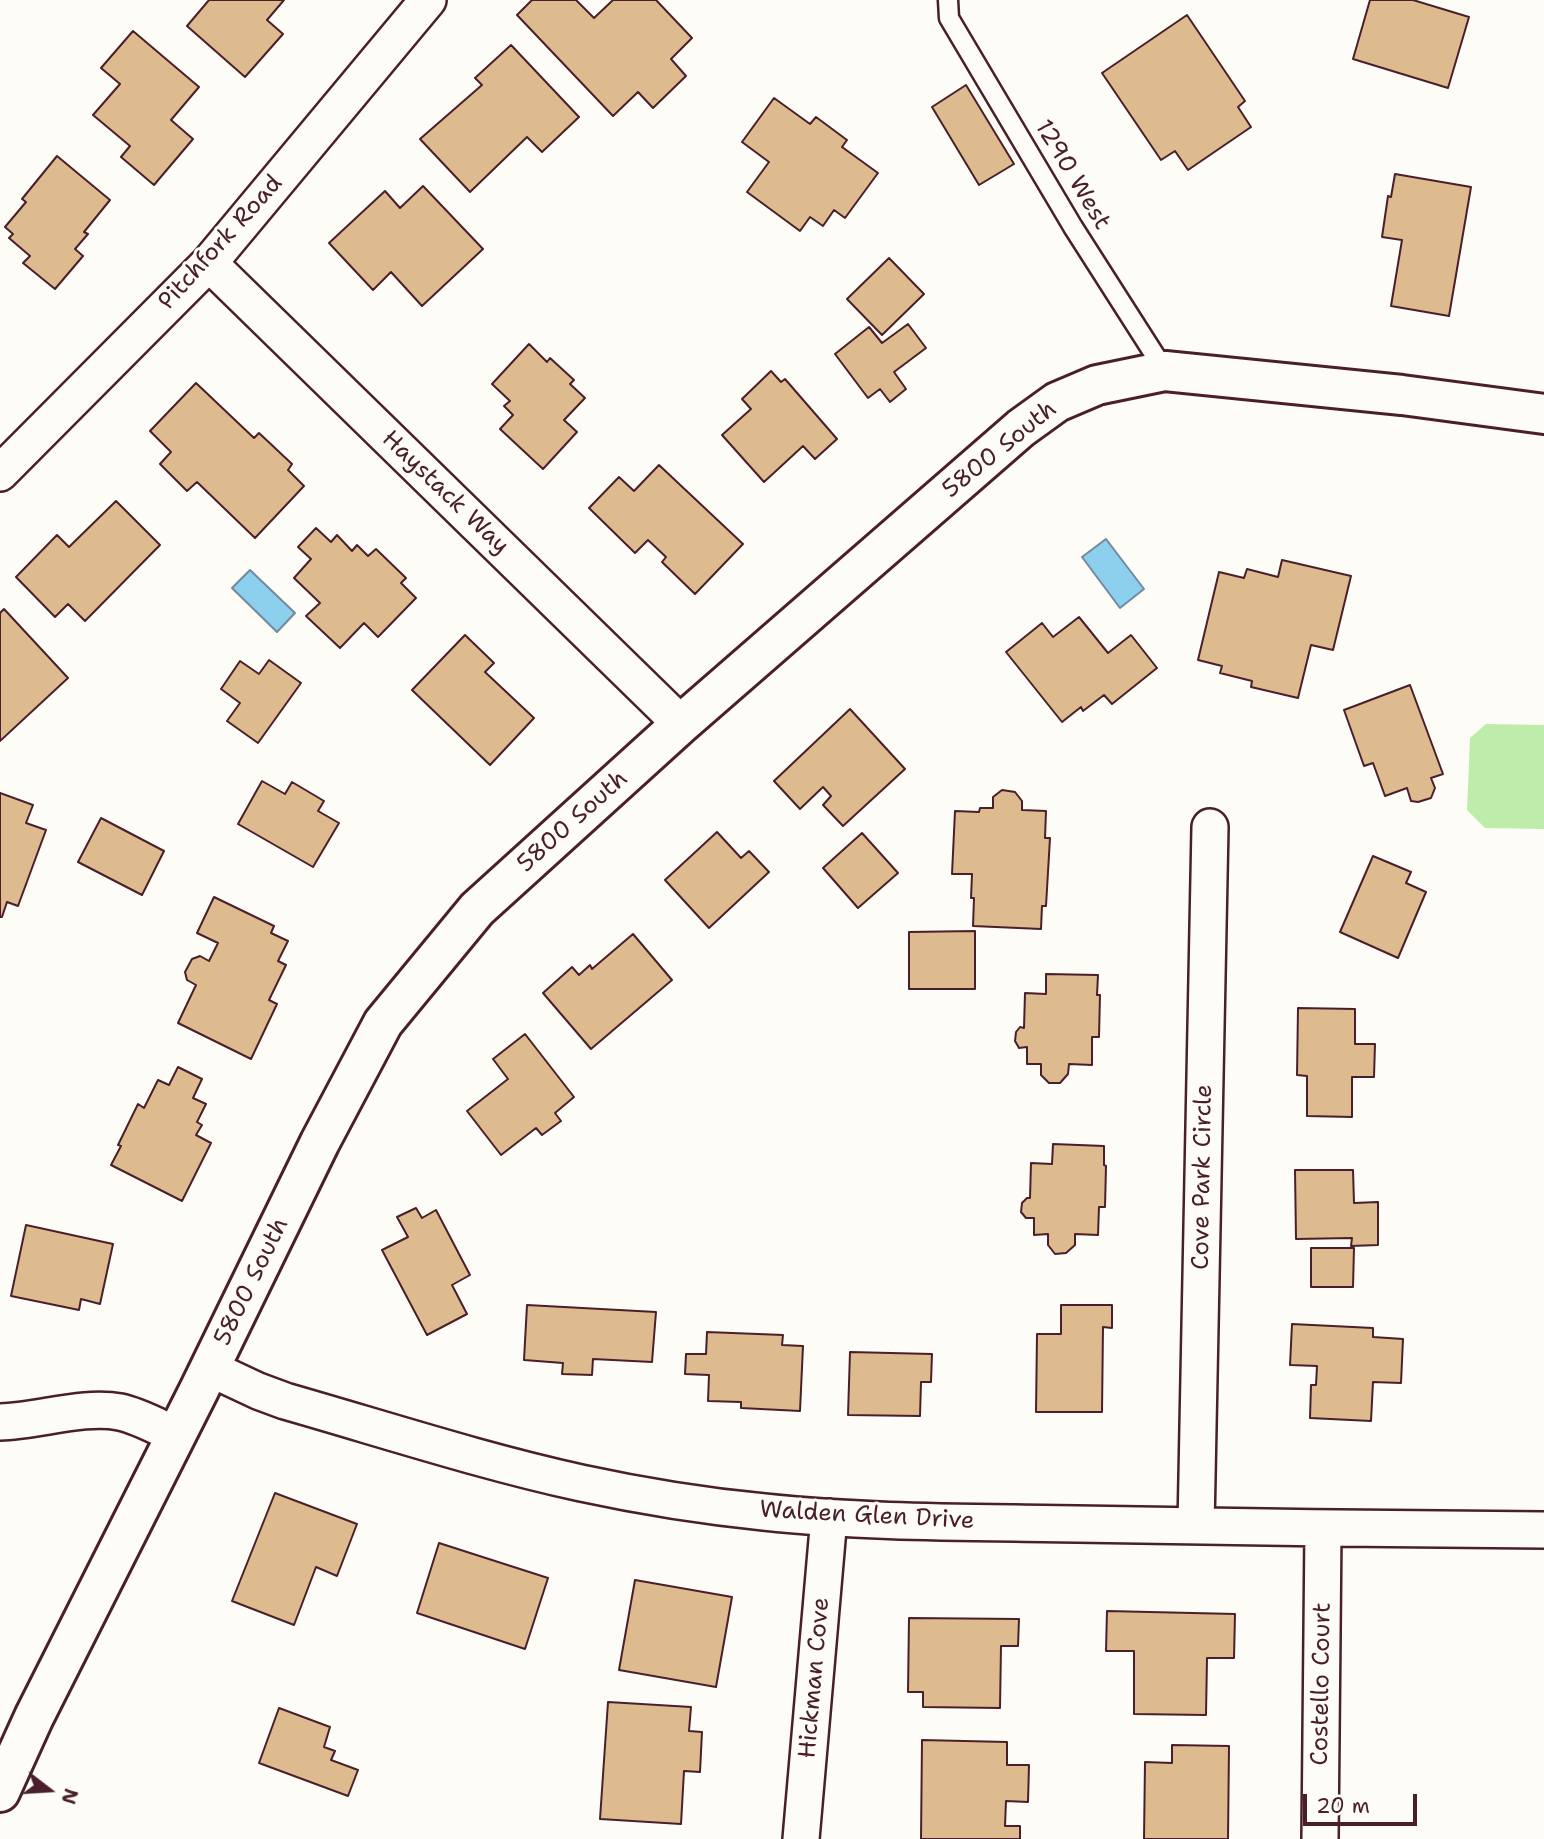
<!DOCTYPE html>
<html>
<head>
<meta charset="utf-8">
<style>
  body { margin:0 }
  #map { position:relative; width:1544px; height:1839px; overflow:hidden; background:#fdfcf7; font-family:"Shantell Sans",sans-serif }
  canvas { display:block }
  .north { position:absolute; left:14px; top:1755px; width:70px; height:70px; -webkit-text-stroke:5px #fdfcf7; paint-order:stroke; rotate:107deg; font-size:19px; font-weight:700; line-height:28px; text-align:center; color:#4a1f2b }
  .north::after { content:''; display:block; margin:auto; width:24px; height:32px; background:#4a1f2b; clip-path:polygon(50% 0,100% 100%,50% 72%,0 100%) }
  .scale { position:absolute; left:1303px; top:1794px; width:114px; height:32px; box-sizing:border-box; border:4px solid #4a1f2b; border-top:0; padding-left:9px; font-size:21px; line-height:24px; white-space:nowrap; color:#4a1f2b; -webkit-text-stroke:5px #fdfcf7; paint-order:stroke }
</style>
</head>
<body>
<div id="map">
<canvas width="1544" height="1839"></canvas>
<div class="north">N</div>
<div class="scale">20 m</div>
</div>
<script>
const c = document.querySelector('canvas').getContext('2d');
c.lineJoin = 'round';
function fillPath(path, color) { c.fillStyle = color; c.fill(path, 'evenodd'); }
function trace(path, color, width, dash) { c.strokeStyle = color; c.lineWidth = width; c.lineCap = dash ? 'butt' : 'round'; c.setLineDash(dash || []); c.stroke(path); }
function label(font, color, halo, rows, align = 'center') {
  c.font = font + ' "Shantell Sans",sans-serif'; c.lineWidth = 6; c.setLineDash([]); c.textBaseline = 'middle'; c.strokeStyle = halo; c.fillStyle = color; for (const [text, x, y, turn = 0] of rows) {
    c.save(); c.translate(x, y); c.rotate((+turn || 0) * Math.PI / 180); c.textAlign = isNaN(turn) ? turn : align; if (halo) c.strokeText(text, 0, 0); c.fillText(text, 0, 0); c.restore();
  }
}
fillPath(new Path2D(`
  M 1486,724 L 1544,725 L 1544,829 L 1485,828 L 1467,810 L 1470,738 Z`), '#beedab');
const water = new Path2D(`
  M 1106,539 L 1144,589 L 1120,608 L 1082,557 Z
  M 250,570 L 295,613 L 277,632 L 232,588 Z`);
fillPath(water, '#8cd0ed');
trace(water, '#72899f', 2);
const building = new Path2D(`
  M 209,0 L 284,0 L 267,20 L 283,34 L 245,77 L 187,26 Z
  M 532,0 L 576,0 L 594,18 L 613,0 L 656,0 L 692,38 L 671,59 L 686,76 L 653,108 L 638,92 L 613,116 L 517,15 Z
  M 1370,0 L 1413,0 L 1469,17 L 1448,88 L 1353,59 Z
  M 1187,15 L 1245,101 L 1238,107 L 1251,127 L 1188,170 L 1175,151 L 1161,160 L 1102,73 Z
  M 133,31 L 199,87 L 171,120 L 193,139 L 154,185 L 121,157 L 130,146 L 93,115 L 120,84 L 101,68 Z
  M 511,45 L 579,117 L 542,152 L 527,137 L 470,192 L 420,139 L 482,85 L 475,78 Z
  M 966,85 L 1014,164 L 979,185 L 932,107 Z
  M 774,98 L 810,124 L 816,117 L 847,140 L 842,147 L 878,173 L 845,218 L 834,210 L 823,226 L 810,217 L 800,231 L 747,192 L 769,162 L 742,142 Z
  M 57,156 L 110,200 L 84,232 L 88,234 L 75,249 L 83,256 L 55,289 L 23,263 L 30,256 L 9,238 L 13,234 L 5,227 L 26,202 L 22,199 Z
  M 1395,174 L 1471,187 L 1449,316 L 1391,306 L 1402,240 L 1382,237 L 1388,196 L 1391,197 Z
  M 423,186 L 483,249 L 422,306 L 391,272 L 373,290 L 329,243 L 385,191 L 400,208 Z
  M 889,258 L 924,294 L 882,335 L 847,299 Z
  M 908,324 L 926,348 L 894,372 L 906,389 L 890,402 L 880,389 L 868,398 L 835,354 L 869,327 L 882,343 Z
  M 529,344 L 547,362 L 550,358 L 574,380 L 570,384 L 585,398 L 564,420 L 577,432 L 543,469 L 500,429 L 513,415 L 504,406 L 510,401 L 492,384 Z
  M 771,371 L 781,382 L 785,379 L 837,439 L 815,459 L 803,446 L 764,482 L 722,435 L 751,409 L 742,399 Z
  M 196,383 L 254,438 L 259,433 L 292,464 L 288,470 L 304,486 L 255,538 L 197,482 L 187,491 L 160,464 L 171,452 L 150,431 Z
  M 659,465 L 743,544 L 695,594 L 662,562 L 666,557 L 648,540 L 635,553 L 589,508 L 619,477 L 634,491 Z
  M 116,501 L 160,545 L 85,621 L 68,604 L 55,617 L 16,577 L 57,535 L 69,547 Z
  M 316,528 L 331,542 L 337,535 L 352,551 L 357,545 L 368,556 L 376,549 L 406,578 L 401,583 L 416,598 L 378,637 L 364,623 L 340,648 L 306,616 L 320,603 L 294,578 L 311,559 L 298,547 Z
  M 1282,560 L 1351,576 L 1333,650 L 1311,645 L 1298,698 L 1251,687 L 1252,681 L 1220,673 L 1222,666 L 1198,660 L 1219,572 L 1244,578 L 1247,569 L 1278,577 Z
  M 4,609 L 68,678 L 0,741 L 0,613 Z
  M 1079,617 L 1108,653 L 1131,635 L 1157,668 L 1112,704 L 1104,695 L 1083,711 L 1081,707 L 1062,722 L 1006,652 L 1042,623 L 1053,637 Z
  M 465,635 L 494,663 L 485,672 L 534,718 L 490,765 L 412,690 Z
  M 269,660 L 301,683 L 258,743 L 227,721 L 240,703 L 221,689 L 240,661 L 259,674 Z
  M 1410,685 L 1443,774 L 1431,778 L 1435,788 L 1431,798 L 1418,802 L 1411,801 L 1407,788 L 1385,796 L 1373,763 L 1364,766 L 1344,710 Z
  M 850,709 L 905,769 L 843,826 L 823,805 L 831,796 L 823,787 L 800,809 L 774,781 Z
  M 262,781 L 285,794 L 292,782 L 324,801 L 318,811 L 339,823 L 313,867 L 238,824 Z
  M 1002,790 L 1015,792 L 1022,801 L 1022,810 L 1046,811 L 1045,838 L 1050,838 L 1046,906 L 1042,906 L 1041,929 L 973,926 L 974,898 L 971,898 L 972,874 L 952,874 L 955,811 L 979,812 L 980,808 L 993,808 L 993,797 Z
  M 0,793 L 33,805 L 26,823 L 46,830 L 18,906 L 7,902 L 2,917 L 0,917 Z
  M 101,818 L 164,851 L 142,895 L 78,862 Z
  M 717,832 L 741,858 L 749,851 L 769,872 L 709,928 L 665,880 Z
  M 862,833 L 898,873 L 858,908 L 823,868 Z
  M 1373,856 L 1411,872 L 1406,883 L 1426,892 L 1398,958 L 1340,932 Z
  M 214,897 L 274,926 L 271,933 L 288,941 L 278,961 L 286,965 L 269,1000 L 277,1004 L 251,1059 L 178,1023 L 196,985 L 187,980 L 185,972 L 192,959 L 200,956 L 209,961 L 218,943 L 197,933 Z
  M 975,931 L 975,989 L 909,989 L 909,932 Z
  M 633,934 L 672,980 L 591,1049 L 543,993 L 572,967 L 579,975 L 590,965 L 592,969 Z
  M 1046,974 L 1098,975 L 1097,995 L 1100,995 L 1099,1037 L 1092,1037 L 1092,1065 L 1069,1064 L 1068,1074 L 1060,1083 L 1049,1083 L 1041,1075 L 1041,1064 L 1027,1064 L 1027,1047 L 1019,1048 L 1015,1041 L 1016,1032 L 1020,1027 L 1024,1028 L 1025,993 L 1046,994 Z
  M 1298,1008 L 1355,1009 L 1355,1044 L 1375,1044 L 1374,1077 L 1352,1077 L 1352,1117 L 1307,1116 L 1307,1076 L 1297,1075 Z
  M 525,1034 L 574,1097 L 555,1113 L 561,1121 L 542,1135 L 536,1128 L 501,1155 L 467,1111 L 508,1079 L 493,1059 Z
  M 178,1067 L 202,1079 L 193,1098 L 206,1104 L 197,1122 L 202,1125 L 196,1135 L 211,1143 L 182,1201 L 111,1165 L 121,1146 L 118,1145 L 138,1104 L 144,1108 L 158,1080 L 169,1085 Z
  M 1053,1144 L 1104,1146 L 1104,1165 L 1106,1166 L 1105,1207 L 1099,1207 L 1098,1235 L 1075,1234 L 1075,1245 L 1066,1253 L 1055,1254 L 1048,1245 L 1048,1234 L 1034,1235 L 1034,1218 L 1026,1218 L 1021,1212 L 1022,1203 L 1027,1198 L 1030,1198 L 1031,1163 L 1052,1164 Z
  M 1295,1170 L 1353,1170 L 1354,1203 L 1378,1202 L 1378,1245 L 1351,1246 L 1352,1238 L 1296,1239 Z
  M 416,1208 L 422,1218 L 436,1210 L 470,1275 L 452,1285 L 467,1314 L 427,1335 L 382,1250 L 408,1237 L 397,1217 Z
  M 26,1225 L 113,1244 L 100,1304 L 81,1299 L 79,1310 L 11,1296 Z
  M 1311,1248 L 1354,1248 L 1353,1287 L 1311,1287 Z
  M 527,1305 L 656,1312 L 652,1362 L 593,1359 L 592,1375 L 562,1374 L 563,1363 L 524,1360 Z
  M 1061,1305 L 1112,1305 L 1112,1328 L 1103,1327 L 1102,1412 L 1036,1412 L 1037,1334 L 1061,1334 Z
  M 1292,1324 L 1373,1328 L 1373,1337 L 1403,1339 L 1401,1383 L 1373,1382 L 1371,1421 L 1310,1418 L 1311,1385 L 1316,1385 L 1317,1366 L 1290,1365 Z
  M 707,1332 L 783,1335 L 782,1345 L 803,1346 L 800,1411 L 741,1408 L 741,1402 L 708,1401 L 709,1375 L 685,1374 L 686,1354 L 706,1354 Z
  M 850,1352 L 932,1354 L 931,1382 L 921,1382 L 920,1416 L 848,1415 Z
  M 275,1493 L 357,1524 L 337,1576 L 316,1567 L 294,1625 L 232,1601 Z
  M 439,1543 L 548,1578 L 525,1649 L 417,1613 Z
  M 635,1580 L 732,1597 L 716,1687 L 619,1670 Z
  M 1107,1611 L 1235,1614 L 1234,1658 L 1207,1658 L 1206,1715 L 1134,1714 L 1134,1651 L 1106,1651 Z
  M 909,1618 L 1019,1619 L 1018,1646 L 1001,1646 L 1000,1708 L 923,1707 L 923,1692 L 908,1692 Z
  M 608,1702 L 691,1707 L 689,1731 L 702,1732 L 700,1772 L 684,1771 L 681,1824 L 600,1819 Z
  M 279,1708 L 330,1727 L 324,1747 L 335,1751 L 331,1760 L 358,1770 L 348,1796 L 259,1763 Z
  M 922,1740 L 1007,1742 L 1007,1765 L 1029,1765 L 1028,1802 L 1006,1801 L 1005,1826 L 1020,1826 L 1020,1839 L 921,1839 Z
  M 1172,1745 L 1229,1746 L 1228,1839 L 1144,1839 L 1145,1762 L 1172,1763 Z`);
fillPath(building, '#ddbb8f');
trace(building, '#4a1f2b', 2);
const lane = new Path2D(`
  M 948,0 L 949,18 L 1073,227 L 1165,371`);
const street = new Path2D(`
  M 209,263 L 681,724
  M 0,473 L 209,263 L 428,0
  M 209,1368 L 258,1391 L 285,1401 C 383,1429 481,1461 581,1483 C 641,1496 703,1506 764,1512 C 868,1523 973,1522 1077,1524 C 1233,1527 1388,1529 1544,1530
  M 0,1422 C 38,1421 84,1405 120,1412 C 139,1416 158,1427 176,1435
  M 1196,1526 L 1210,827
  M 801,1839 L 829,1517
  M 1320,1839 L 1323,1529`);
const secondary = new Path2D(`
  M 0,1792 L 34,1717 L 199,1390 L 320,1142 L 383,1023 L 477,909 L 681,724 L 1021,428 L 1057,402 L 1097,385 L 1165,371 L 1402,395 L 1544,414`);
trace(lane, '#4a1f2b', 23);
trace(street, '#4a1f2b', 40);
trace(secondary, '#4a1f2b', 44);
trace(lane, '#fdfcf7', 18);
trace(street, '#fdfcf7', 35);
trace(secondary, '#fdfcf7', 38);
label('24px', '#4a1f2b', '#fdfcf7', [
  ["1290 West",1072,175,59],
  ["Pitchfork Road",221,243,-48],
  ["5800 South",1000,450,-39],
  ["Haystack Way",445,493,44],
  ["5800 South",573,822,-42],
  ["Cove Park Circle",1203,1177,-89],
  ["5800 South",252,1282,-64],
  ["Walden Glen Drive",867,1516,3],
  ["Hickman Cove",815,1678,-85],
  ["Costello Court",1322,1684,-89]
]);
</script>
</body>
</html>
